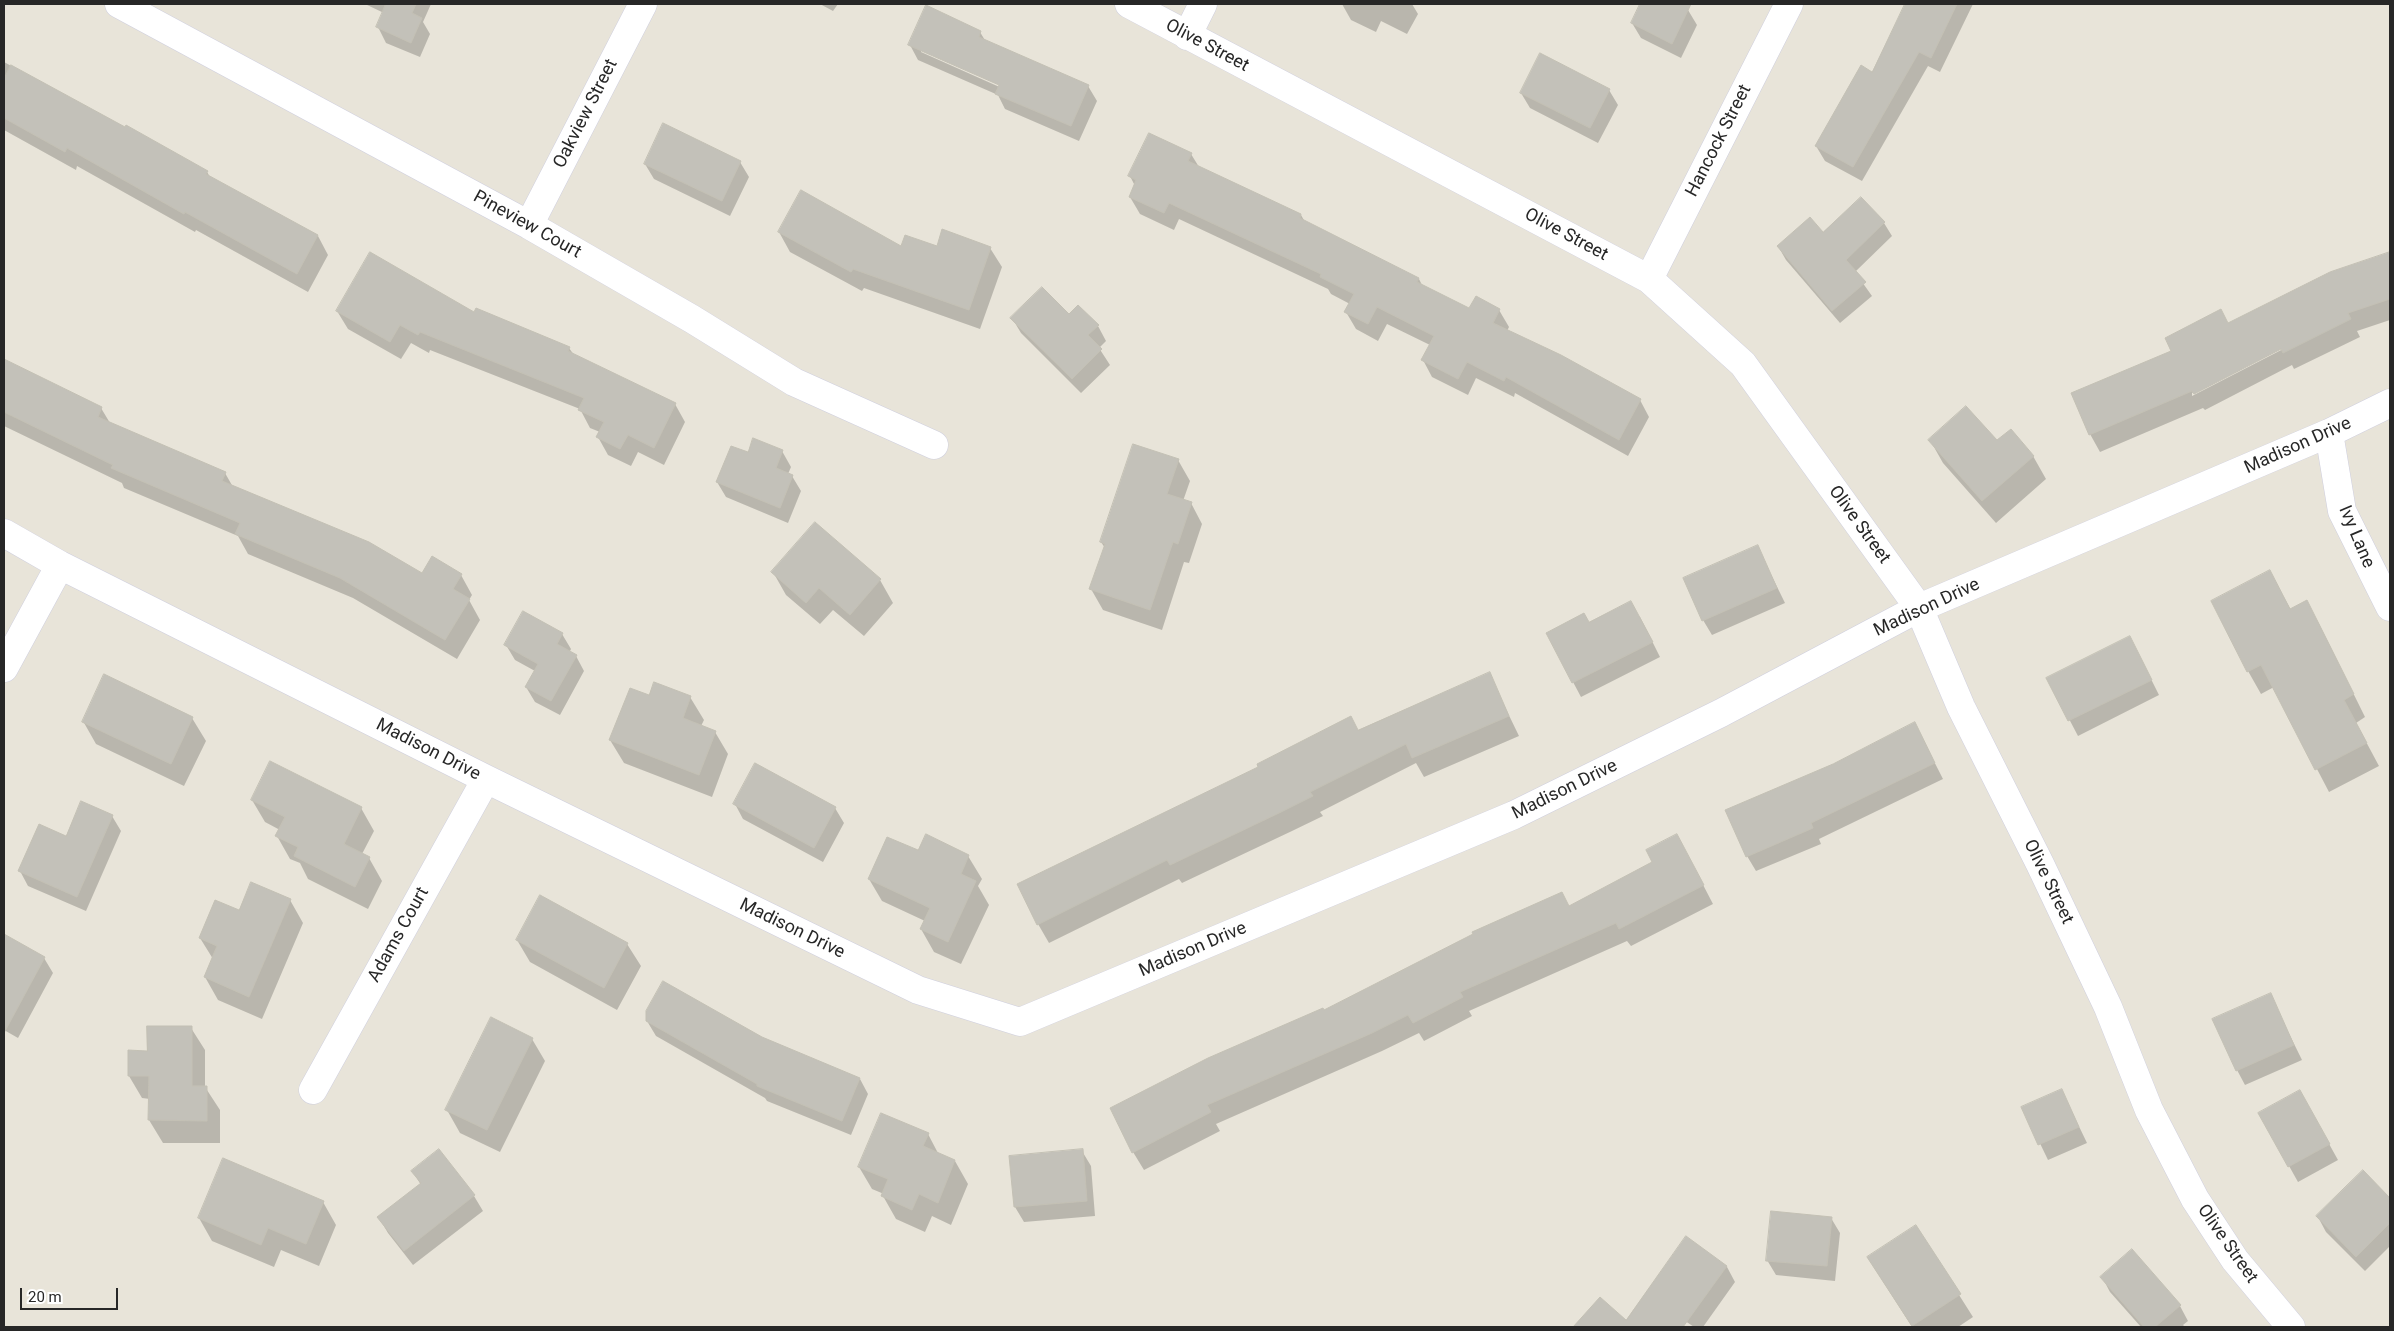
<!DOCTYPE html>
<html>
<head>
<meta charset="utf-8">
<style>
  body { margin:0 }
  #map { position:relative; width:2394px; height:1331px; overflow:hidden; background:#e8e4d9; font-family:Roboto,sans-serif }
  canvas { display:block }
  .frame { position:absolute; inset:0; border:5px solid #272727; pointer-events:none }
  .scale { position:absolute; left:20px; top:1288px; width:98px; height:22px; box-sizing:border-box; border:2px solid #272727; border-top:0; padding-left:6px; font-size:15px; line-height:18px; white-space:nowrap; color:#272727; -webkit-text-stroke:4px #fff; paint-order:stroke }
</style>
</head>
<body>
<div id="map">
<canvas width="2394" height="1331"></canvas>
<div class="frame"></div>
<div class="scale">20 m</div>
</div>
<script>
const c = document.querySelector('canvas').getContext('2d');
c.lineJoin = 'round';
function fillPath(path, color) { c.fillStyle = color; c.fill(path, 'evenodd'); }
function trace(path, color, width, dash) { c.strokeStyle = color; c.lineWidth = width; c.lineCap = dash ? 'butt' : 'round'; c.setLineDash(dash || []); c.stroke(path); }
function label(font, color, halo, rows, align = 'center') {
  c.font = font + ' Roboto,sans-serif'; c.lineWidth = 4; c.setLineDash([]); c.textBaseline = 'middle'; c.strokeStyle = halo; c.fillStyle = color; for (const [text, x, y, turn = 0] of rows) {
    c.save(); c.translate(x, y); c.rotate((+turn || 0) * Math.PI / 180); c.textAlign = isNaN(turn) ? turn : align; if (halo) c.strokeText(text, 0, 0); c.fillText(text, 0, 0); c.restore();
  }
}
fillPath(new Path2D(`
  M 365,4 L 431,4 L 423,22 L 430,34 L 420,57 L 386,43 L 378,27 L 384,13 Z
  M 820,4 L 838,4 L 833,11 Z
  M 1342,4 L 1412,4 L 1418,14 L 1407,34 L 1381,21 L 1376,32 L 1351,20 Z
  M 1642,4 L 1676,4 L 1688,10 L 1697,25 L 1681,58 L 1641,38 L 1632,23 Z
  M 1908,4 L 1973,4 L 1940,72 L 1928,66 L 1862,181 L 1825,161 L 1816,146 L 1873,73 Z
  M 980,32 L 986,42 L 1088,86 L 1097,101 L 1079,141 L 1005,109 L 998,95 L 918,60 L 910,45 ZM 921,49 L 1005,87 L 1004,89 L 921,52 Z
  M 4,62 L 207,172 L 210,177 L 318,236 L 328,255 L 308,292 L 196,230 L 195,232 L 77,166 L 76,170 L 4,130 Z
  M 1609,90 L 1618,105 L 1598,143 L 1530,108 L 1521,93 Z
  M 1191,154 L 1199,167 L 1301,215 L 1305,222 L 1419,279 L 1423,287 L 1470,310 L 1499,310 L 1509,327 L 1507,331 L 1640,400 L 1649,417 L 1628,456 L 1515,393 L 1514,397 L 1476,378 L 1468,395 L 1432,377 L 1423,360 L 1430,345 L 1387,324 L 1378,341 L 1356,329 L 1346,312 L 1350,304 L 1331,294 L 1328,289 L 1179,219 L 1174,230 L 1140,214 L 1130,197 L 1135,186 L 1130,176 Z
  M 740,162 L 749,177 L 730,216 L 654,179 L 645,164 Z
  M 1861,198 L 1884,223 L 1892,236 L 1855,272 L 1872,296 L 1840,323 L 1786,260 L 1778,246 L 1823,234 Z
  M 779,232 L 902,247 L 990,248 L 1002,267 L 980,329 L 864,288 L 862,291 L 790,252 Z
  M 2390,253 L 2390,320 L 2357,331 L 2360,337 L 2294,369 L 2292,365 L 2205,410 L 2203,408 L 2100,452 L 2090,434 L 2173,351 L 2330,273 ZM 2286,345 L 2287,347 L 2192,396 L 2192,393 Z
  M 337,311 L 475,314 L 569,348 L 574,355 L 675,404 L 685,422 L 664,465 L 638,452 L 631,466 L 608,455 L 598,437 L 600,432 L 590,428 L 580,409 L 430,350 L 429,353 L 411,343 L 401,359 L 348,329 Z
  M 1069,316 L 1098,326 L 1106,341 L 1099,348 L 1110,365 L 1081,393 L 1021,333 L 1012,318 Z
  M 4,361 L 101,408 L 110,423 L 225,473 L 233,487 L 422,575 L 461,575 L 472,595 L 469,600 L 480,620 L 457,659 L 353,598 L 248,554 L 238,536 L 124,488 L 122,483 L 4,426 Z
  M 1930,440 L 1997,442 L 2033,456 L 2046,479 L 1996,523 L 1943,463 Z
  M 782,451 L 791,467 L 788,474 L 792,476 L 801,491 L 788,523 L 726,497 L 717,482 L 748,454 Z
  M 1178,460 L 1190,481 L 1183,501 L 1191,503 L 1202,524 L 1189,563 L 1184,562 L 1162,630 L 1103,610 L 1091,589 L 1105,548 L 1101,542 Z
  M 1757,546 L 1785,603 L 1712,635 L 1703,620 Z
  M 773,572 L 880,580 L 893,603 L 864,636 L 833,610 L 820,624 L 786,595 Z
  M 2270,572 L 2291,610 L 2306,602 L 2319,624 L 2365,717 L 2356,723 L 2379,766 L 2329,792 L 2274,687 L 2261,694 L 2248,671 Z
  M 1640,617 L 1660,657 L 1581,697 L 1573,682 L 1589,623 Z
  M 562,634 L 571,649 L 569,653 L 576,656 L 584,671 L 560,715 L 535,702 L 526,687 L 535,671 L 515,660 L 506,645 Z
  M 2138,653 L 2159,695 L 2078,736 L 2048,679 Z
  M 1489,674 L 1519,736 L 1424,777 L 1416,763 L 1320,812 L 1323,816 L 1292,831 L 1182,883 L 1179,879 L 1049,943 L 1038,924 L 1260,767 L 1358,731 Z
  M 650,697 L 690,697 L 704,720 L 701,726 L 715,732 L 728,754 L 712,797 L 624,763 L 610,740 Z
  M 192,718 L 206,741 L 184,786 L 96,744 L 83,721 Z
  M 1915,724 L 1943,779 L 1819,839 L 1821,844 L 1756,871 L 1747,856 L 1834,765 Z
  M 252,800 L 361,808 L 374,831 L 362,854 L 369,858 L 382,881 L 368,909 L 308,879 L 300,863 L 290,859 L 277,836 L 280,830 L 265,822 Z
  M 735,804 L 835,808 L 844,823 L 823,862 L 743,819 Z
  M 112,816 L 121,831 L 86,911 L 28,886 L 20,871 Z
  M 918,852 L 968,856 L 982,879 L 978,886 L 989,905 L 961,964 L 934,952 L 921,929 L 925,921 L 882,901 L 869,879 Z
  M 1687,854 L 1713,904 L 1631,946 L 1627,941 L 1469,1011 L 1472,1016 L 1424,1041 L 1419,1033 L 1382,1051 L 1216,1124 L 1220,1131 L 1144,1170 L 1133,1152 L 1323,1012 L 1562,893 L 1569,907 Z
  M 290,900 L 303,923 L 262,1019 L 218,1000 L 205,977 L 213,959 L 200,938 L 240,912 Z
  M 4,936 L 44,958 L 53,973 L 18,1038 L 4,1030 Z
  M 517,940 L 627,944 L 641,966 L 617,1010 L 530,962 Z
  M 2270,995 L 2302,1060 L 2245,1085 L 2237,1070 Z
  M 647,1021 L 762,1038 L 860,1079 L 868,1094 L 851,1135 L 767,1101 L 765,1098 L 656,1036 Z
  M 191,1028 L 205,1050 L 205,1087 L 220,1110 L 220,1143 L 163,1143 L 149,1120 L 150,1099 L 142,1098 L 129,1076 L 148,1052 Z
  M 532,1039 L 545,1061 L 500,1152 L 460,1133 L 447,1110 Z
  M 2062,1091 L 2087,1143 L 2048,1160 L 2023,1108 Z
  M 2308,1106 L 2338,1160 L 2298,1182 L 2260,1114 Z
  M 928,1134 L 939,1155 L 955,1161 L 968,1184 L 951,1225 L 932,1216 L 925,1232 L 896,1219 L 883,1196 L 884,1194 L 872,1189 L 859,1167 Z
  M 1082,1151 L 1091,1166 L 1095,1216 L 1024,1222 L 1015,1207 L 1011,1157 Z
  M 413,1172 L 474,1196 L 483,1211 L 413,1265 L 388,1233 L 379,1218 L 421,1185 Z
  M 2363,1172 L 2390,1200 L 2390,1246 L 2365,1271 L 2326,1232 L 2318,1217 Z
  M 323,1202 L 336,1225 L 319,1266 L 281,1250 L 274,1267 L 212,1241 L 199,1218 Z
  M 1831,1218 L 1840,1233 L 1835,1281 L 1776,1275 L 1767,1260 Z
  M 1916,1227 L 1973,1317 L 1958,1327 L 1912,1327 L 1868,1258 Z
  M 1687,1238 L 1727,1267 L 1735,1282 L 1703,1327 L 1694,1327 L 1678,1316 L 1668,1327 L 1574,1327 L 1600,1299 L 1626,1321 Z
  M 2102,1277 L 2180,1306 L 2188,1321 L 2183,1325 L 2185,1327 L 2141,1327 L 2110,1292 Z`), '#0003');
const building = new Path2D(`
  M 386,4 L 416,4 L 412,13 L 422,18 L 411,43 L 376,27 Z
  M 1640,4 L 1691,4 L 1672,44 L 1631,23 Z
  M 1905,4 L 1957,4 L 1931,58 L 1919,52 L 1853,167 L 1815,146 L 1861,65 L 1872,72 Z
  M 926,5 L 981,31 L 979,37 L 1089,85 L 1071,126 L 995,94 L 999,85 L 908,45 Z
  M 1540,53 L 1610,89 L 1590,128 L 1520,93 Z
  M 11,65 L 125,127 L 126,125 L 208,171 L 206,174 L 318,235 L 297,274 L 185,212 L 184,214 L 67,148 L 65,152 L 4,118 L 4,79 Z
  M 663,123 L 741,161 L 722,201 L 644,164 Z
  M 1149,133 L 1192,153 L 1188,161 L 1301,214 L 1300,218 L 1419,278 L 1417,282 L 1469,308 L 1476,296 L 1500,309 L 1493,323 L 1561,355 L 1641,399 L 1619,440 L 1506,377 L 1504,381 L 1467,362 L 1458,379 L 1421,360 L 1434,336 L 1377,307 L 1368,324 L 1344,312 L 1354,294 L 1320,277 L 1321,274 L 1169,203 L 1164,213 L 1129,197 L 1136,180 L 1128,176 Z
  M 801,190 L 901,246 L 905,235 L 937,246 L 942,229 L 991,247 L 969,310 L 853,269 L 851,272 L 778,232 Z
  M 1861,197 L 1885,222 L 1846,260 L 1866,282 L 1832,311 L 1777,246 L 1810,217 L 1823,232 Z
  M 370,252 L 474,312 L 476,308 L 570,347 L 568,351 L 676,403 L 654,448 L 628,435 L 620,449 L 596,437 L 604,422 L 578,410 L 584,398 L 420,332 L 418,335 L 400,325 L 390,342 L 336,311 Z
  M 2390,252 L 2390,299 L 2348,313 L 2351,319 L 2283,353 L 2281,349 L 2194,394 L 2192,391 L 2089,435 L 2071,393 L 2171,351 L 2165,338 L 2221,309 L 2228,323 L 2330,272 Z
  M 1042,287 L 1069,314 L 1078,305 L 1099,325 L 1088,335 L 1102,349 L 1072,379 L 1010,318 Z
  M 4,359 L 102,407 L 98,417 L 226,472 L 222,481 L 369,542 L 422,573 L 432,556 L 462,574 L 453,589 L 470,599 L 445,640 L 340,578 L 235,534 L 240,523 L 111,468 L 113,465 L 4,412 Z
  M 1966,406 L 1997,440 L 2011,429 L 2034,456 L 1982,501 L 1928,440 Z
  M 753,438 L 783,450 L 776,468 L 793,475 L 780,508 L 716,482 L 731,446 L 748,452 Z
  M 1133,444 L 1179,459 L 1167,494 L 1192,502 L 1178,544 L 1173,542 L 1150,610 L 1089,589 L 1105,544 L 1100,542 Z
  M 815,522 L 881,579 L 850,615 L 819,588 L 806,603 L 771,572 Z
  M 1758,545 L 1777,588 L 1702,621 L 1683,578 Z
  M 2270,570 L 2290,609 L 2307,600 L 2354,694 L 2344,700 L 2367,743 L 2315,770 L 2261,665 L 2247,672 L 2211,601 Z
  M 1631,601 L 1653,642 L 1572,683 L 1546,633 L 1584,613 L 1589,622 Z
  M 523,611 L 563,633 L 557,644 L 577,655 L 551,701 L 525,687 L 538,664 L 504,645 Z
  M 2130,636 L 2152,680 L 2068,721 L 2046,678 Z
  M 1490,672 L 1509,716 L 1412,758 L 1406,744 L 1310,792 L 1313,796 L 1281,812 L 1170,865 L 1167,860 L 1037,925 L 1017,884 L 1258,767 L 1257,764 L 1351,716 L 1358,730 Z
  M 104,674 L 193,717 L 171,764 L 82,722 Z
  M 654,682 L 691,696 L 683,718 L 716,731 L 699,775 L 609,740 L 630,688 L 649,695 Z
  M 1915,722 L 1935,763 L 1811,823 L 1813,828 L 1746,857 L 1725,810 L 1833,764 Z
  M 270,761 L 362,807 L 344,844 L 370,857 L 355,887 L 294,856 L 298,847 L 275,836 L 285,817 L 251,800 Z
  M 755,763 L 836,807 L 814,848 L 733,804 Z
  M 81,801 L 113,815 L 77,897 L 18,871 L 39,824 L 66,836 Z
  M 926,834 L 969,855 L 961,874 L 976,881 L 948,942 L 920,929 L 930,908 L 868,879 L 887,837 L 918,850 Z
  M 1677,834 L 1704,885 L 1619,929 L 1616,923 L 1460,992 L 1463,997 L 1413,1023 L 1408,1015 L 1372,1033 L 1207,1105 L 1211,1112 L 1132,1153 L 1110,1108 L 1208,1058 L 1323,1008 L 1324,1010 L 1473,934 L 1472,932 L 1562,892 L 1569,906 L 1652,862 L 1646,850 Z
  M 251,882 L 291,899 L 249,997 L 204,977 L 217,946 L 199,938 L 215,900 L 239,910 Z
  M 540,895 L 628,943 L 604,988 L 516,940 Z
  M 4,934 L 45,957 L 4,1033 Z
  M 663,981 L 762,1037 L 860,1078 L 842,1121 L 757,1086 L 757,1084 L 646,1021 L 646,1011 Z
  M 2271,993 L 2294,1045 L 2236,1071 L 2212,1019 Z
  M 491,1017 L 533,1038 L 487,1130 L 445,1110 Z
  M 147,1026 L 192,1026 L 192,1086 L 207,1086 L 207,1121 L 148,1120 L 149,1076 L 128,1076 L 128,1050 L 147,1051 Z
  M 2062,1089 L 2079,1127 L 2038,1145 L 2021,1107 Z
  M 2300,1090 L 2330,1144 L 2288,1167 L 2258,1113 Z
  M 881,1113 L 929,1133 L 923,1146 L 955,1160 L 938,1203 L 919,1194 L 912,1210 L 881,1196 L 888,1179 L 858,1167 Z
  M 439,1149 L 475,1195 L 404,1251 L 377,1217 L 421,1183 L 411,1171 Z
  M 1083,1149 L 1087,1201 L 1014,1207 L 1009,1156 Z
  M 223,1158 L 324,1201 L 306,1244 L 268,1228 L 261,1245 L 198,1218 Z
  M 2363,1170 L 2390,1198 L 2390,1223 L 2356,1257 L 2316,1216 Z
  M 1771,1211 L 1832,1217 L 1827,1266 L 1766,1261 Z
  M 1916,1225 L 1961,1294 L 1912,1326 L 1867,1257 Z
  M 1686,1236 L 1727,1266 L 1683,1327 L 1573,1327 L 1600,1297 L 1626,1320 Z
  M 2132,1249 L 2181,1305 L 2155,1327 L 2144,1327 L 2100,1277 Z`);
fillPath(building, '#c3c1b9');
trace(building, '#c3c0b4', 1);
const street = new Path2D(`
  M 119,4 L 529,225 L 692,319 L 794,382 L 934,445
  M 1129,4 L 1649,279 L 1743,364 L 1919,608 L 1961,707 L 2040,864 L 2108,1007 L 2149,1110 L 2195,1199 L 2235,1260 L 2291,1327
  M 1187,36 L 1203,4
  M 529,225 L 643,4
  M 1649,279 L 1789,4
  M 2329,433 L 2342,511 L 2390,607
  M 4,533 L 60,565 L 486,779 L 918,990 L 1020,1022 L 1514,815 L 1721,713 L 1919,608 L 2329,433 L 2390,403
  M 4,668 L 60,565
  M 313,1090 L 486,779`);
trace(street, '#cfcfde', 29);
trace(street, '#fff', 28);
label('18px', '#272727', '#fff', [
  ["Olive Street",1207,46,28],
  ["Oakview Street",586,114,-63],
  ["Hancock Street",1719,141,-63],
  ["Pineview Court",527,225,29],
  ["Olive Street",1566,235,28],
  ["Madison Drive",2298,446,-24],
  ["Olive Street",1859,525,54],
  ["Ivy Lane",2356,537,67],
  ["Madison Drive",1927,608,-25],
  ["Madison Drive",428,750,27],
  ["Madison Drive",1565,790,-26],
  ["Olive Street",2048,882,64],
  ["Madison Drive",792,929,26],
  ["Adams Court",399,935,-61],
  ["Madison Drive",1193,950,-23],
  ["Olive Street",2227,1244,55]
]);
</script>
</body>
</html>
